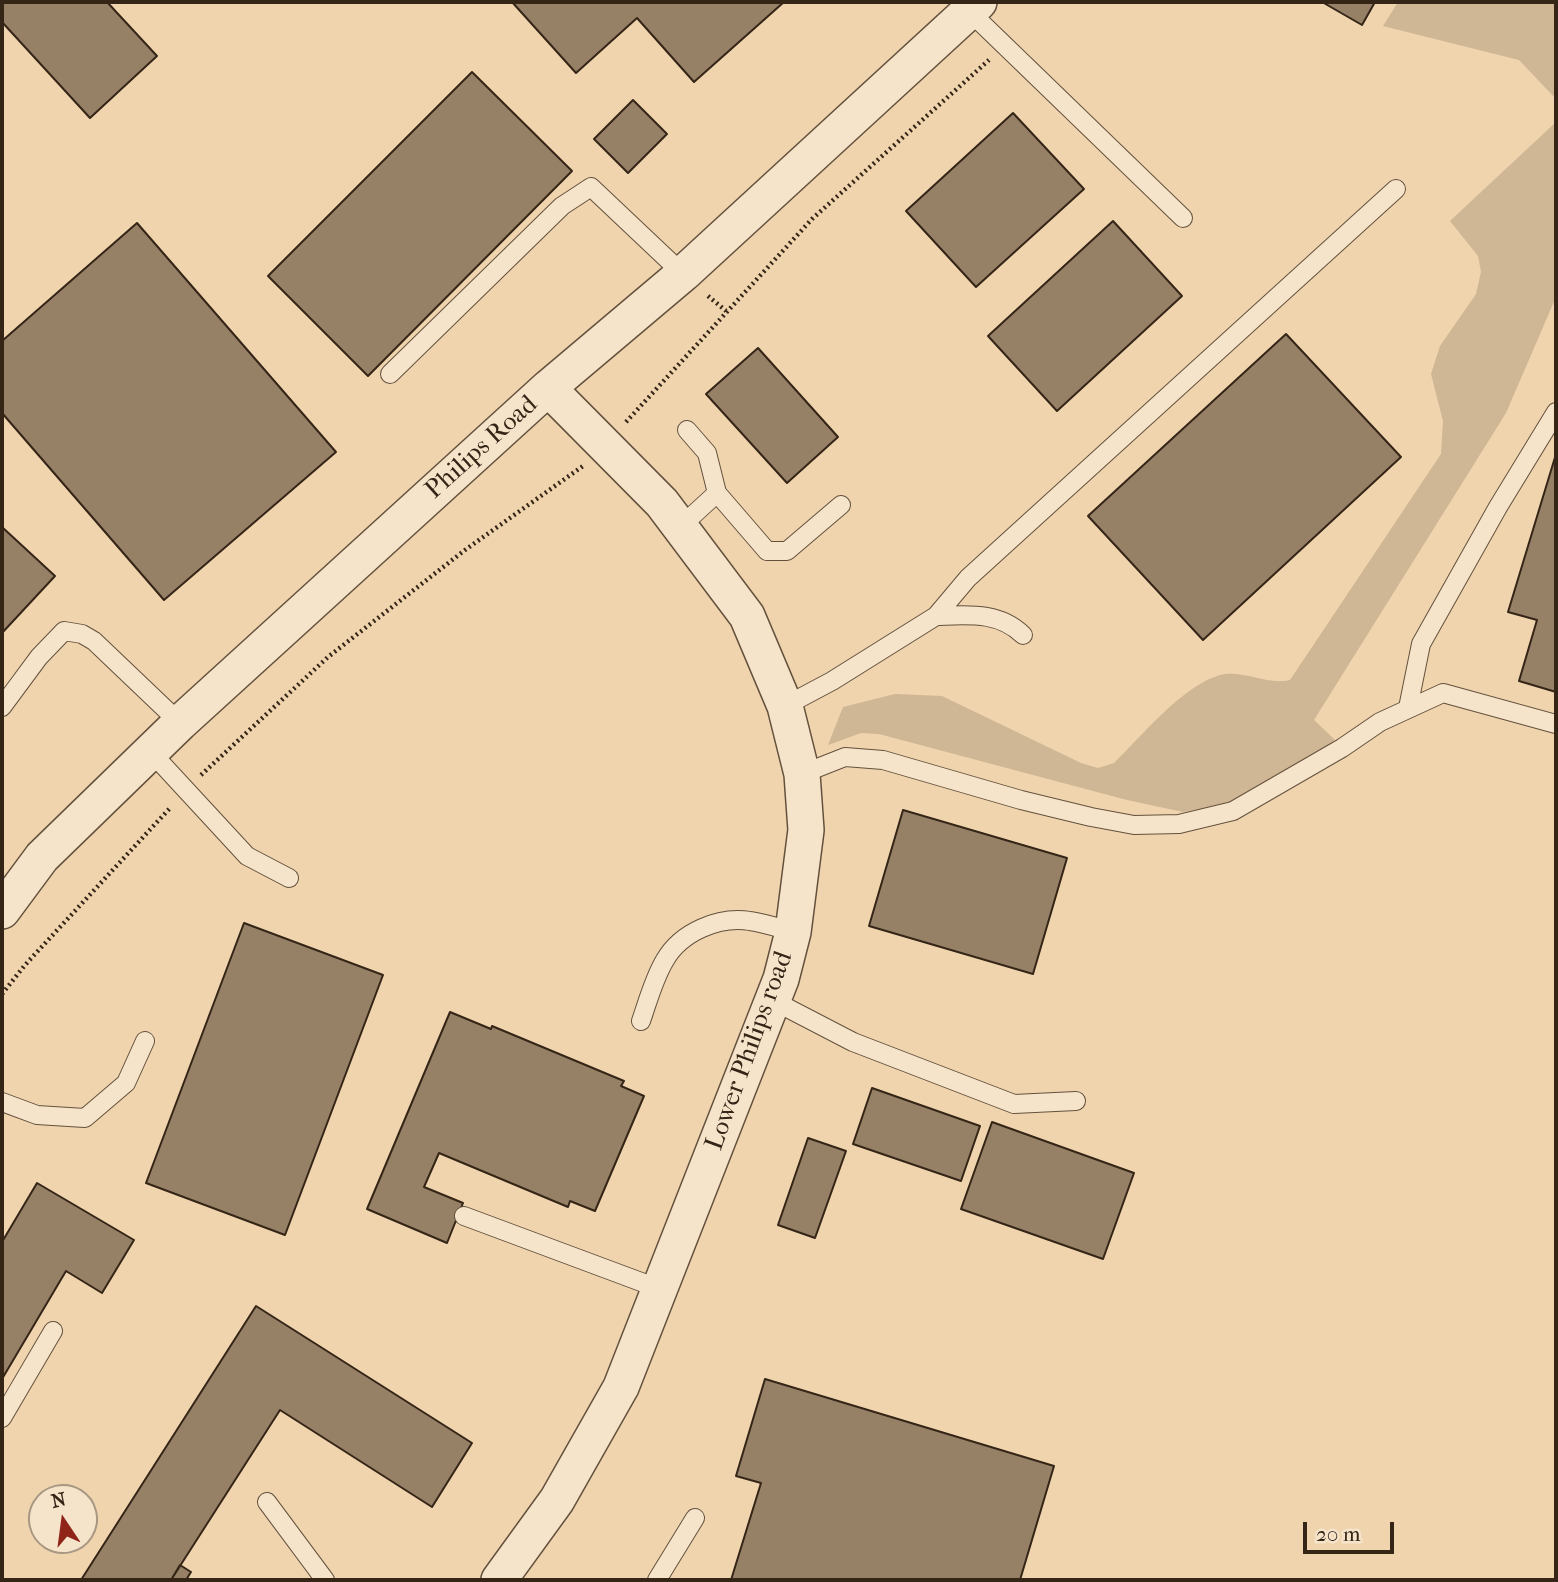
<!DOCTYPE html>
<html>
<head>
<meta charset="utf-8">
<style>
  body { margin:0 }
  #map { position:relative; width:1558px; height:1582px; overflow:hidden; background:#efd4ae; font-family:"IM FELL French Canon",serif }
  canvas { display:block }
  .frame { position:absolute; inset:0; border:4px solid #352517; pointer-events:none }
  .north { position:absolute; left:28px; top:1484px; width:70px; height:70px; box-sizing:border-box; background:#f5e3ca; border:2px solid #a89782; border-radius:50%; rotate:347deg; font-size:19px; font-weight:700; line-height:28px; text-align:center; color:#352517 }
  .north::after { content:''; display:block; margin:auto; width:24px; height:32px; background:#8f2418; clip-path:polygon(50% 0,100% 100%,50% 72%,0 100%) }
  .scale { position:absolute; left:1303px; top:1522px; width:91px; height:32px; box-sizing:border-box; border:4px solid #352517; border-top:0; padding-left:9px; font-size:21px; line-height:24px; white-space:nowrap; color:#352517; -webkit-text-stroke:5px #f5e3ca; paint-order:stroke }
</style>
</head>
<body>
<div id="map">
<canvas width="1558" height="1582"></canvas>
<div class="frame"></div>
<div class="north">N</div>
<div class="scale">20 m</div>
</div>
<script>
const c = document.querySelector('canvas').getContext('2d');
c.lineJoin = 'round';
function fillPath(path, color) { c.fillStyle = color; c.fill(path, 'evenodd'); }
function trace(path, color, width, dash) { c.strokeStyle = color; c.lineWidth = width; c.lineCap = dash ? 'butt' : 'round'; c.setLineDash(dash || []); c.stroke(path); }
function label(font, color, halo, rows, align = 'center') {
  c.font = font + ' "IM FELL French Canon",serif'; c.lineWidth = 5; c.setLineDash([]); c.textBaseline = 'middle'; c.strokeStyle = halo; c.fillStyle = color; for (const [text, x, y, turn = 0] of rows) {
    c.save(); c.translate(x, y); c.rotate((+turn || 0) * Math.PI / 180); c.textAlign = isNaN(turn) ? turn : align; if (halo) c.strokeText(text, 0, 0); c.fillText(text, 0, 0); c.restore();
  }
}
fillPath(new Path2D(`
  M 1398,2 L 1556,2 L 1556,99 L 1519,60 L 1383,26 Z
  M 1556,122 L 1556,297 L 1506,413 L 1314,720 L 1335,740 L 1286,774 L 1234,803 L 1183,812 L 1127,800 L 879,734 L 861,733 L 828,745 L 843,707 L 895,694 L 942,696 L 1081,763 L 1098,768 L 1114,763 C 1142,736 1188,679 1226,674 C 1248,672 1268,685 1290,680 L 1441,454 L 1443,421 L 1431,374 L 1440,346 L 1476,294 L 1481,272 L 1478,256 L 1450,221 Z`), '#cfb694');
const building = new Path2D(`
  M 2,2 L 107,2 L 157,56 L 90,118 L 2,22 Z
  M 512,2 L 784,2 L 694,82 L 637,18 L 576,73 Z
  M 1322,2 L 1375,2 L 1362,25 Z
  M 472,72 L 572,171 L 368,376 L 268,276 Z
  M 633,100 L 667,134 L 628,173 L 594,139 Z
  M 1013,113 L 1084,189 L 976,287 L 906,211 Z
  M 1113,221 L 1182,296 L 1057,411 L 988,336 Z
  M 137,223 L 336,452 L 164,600 L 2,413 L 2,341 Z
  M 1286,334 L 1401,457 L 1203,640 L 1088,516 Z
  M 758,348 L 838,437 L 787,483 L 706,394 Z
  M 1556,454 L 1556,692 L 1519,681 L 1537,620 L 1508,612 Z
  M 2,527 L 55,576 L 2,633 Z
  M 903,810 L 1067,858 L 1033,974 L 869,926 Z
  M 244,923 L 383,975 L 285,1235 L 146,1183 Z
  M 450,1012 L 491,1029 L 492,1026 L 624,1081 L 621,1086 L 644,1096 L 595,1211 L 570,1201 L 568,1207 L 439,1153 L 424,1187 L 463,1203 L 447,1243 L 367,1209 Z
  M 872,1088 L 980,1126 L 961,1181 L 853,1144 Z
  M 992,1122 L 1134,1173 L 1103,1259 L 961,1209 Z
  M 808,1138 L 846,1151 L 815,1238 L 778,1225 Z
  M 37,1183 L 134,1240 L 102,1293 L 66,1271 L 2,1379 L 2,1242 Z
  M 256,1306 L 472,1443 L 432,1507 L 280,1410 L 171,1580 L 81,1580 Z
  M 765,1379 L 1054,1466 L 1020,1580 L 731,1580 L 761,1483 L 736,1476 Z
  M 180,1565 L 191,1572 L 186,1580 L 171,1580 Z`);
fillPath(building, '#968066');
trace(building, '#352517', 2);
const service = new Path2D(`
  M 969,11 L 1183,218
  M 390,374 L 562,206 L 591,187 L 683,274
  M 687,430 L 707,453 L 717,493
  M 680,527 L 717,493 L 767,551 L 787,551 L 841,505
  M 936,616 C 967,615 999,611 1023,635
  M 785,706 L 832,681 L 936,616 L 968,578 L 1396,189
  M 2,707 L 39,657 L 64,631 L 82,634 L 94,641 L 180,723
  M 1408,708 L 1421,644 L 1498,507 L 1556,412
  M 150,751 L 247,856 L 289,878
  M 802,774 L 845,757 L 883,760 L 1021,800 L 1091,817 L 1134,825 L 1179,824 L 1233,811 L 1342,748 L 1380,722 L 1443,693 L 1556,724
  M 772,1000 L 853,1042 L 1014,1104 L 1076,1101
  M 641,1021 C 648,1001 654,978 665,960 C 681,932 719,916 750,921 C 765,923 779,928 793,932
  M 2,1102 L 37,1115 L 85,1118 L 126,1083 L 145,1041
  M 464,1216 L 660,1289
  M 2,1418 L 53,1331
  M 267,1502 L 325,1580
  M 657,1580 L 695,1518`);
const minor = new Path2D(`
  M 2,911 L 42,857 L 180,723 L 548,388 L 683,274 L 979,2
  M 499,1580 L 557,1500 L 621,1387 L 781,979 L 793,932 L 806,830 L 802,774 L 785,706 L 747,616 L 662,503 L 548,388`);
trace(service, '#64513d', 20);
trace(minor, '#64513d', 38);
trace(new Path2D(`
  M 708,296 L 726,311
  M 626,422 L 812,219 L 989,60
  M 201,775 L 328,657 L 465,550 L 583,466
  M 2,994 L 25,965 L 170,808`), '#352517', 4.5, [2, 3.5]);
trace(service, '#f5e3ca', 18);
trace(minor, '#f5e3ca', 35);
label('26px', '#352517', '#f5e3ca', [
  ["Philips Road",482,448,-42],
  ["Lower Philips road",750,1051,-70]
]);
</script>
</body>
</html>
